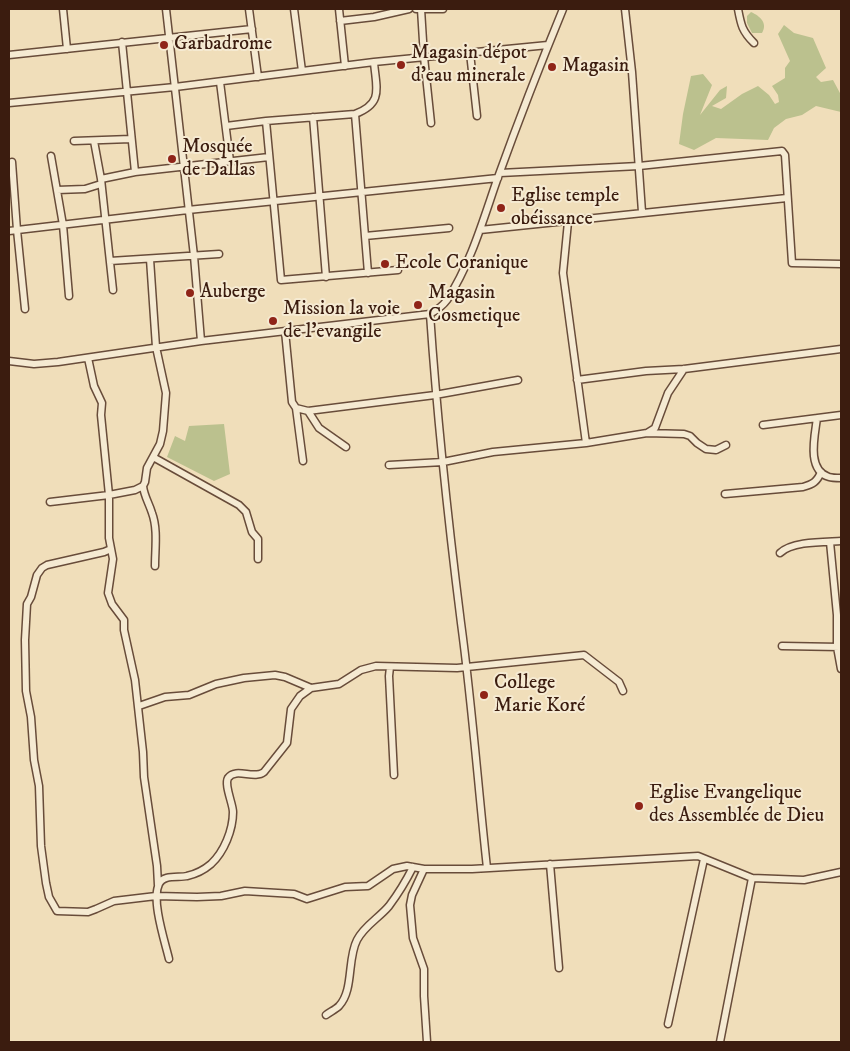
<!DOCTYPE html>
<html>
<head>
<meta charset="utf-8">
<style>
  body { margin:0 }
  #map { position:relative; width:850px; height:1051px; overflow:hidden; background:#f0deba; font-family:"IM FELL DW Pica",serif }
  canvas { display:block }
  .frame { position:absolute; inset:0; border:10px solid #3b1c0f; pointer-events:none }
</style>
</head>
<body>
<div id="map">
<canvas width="850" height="1051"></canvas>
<div class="frame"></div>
</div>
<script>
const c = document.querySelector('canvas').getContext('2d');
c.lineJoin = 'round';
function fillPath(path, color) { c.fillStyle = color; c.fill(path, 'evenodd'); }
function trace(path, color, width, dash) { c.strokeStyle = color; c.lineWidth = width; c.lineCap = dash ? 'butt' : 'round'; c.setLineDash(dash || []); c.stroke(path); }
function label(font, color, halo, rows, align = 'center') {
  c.font = font + ' "IM FELL DW Pica",serif'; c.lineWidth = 4; c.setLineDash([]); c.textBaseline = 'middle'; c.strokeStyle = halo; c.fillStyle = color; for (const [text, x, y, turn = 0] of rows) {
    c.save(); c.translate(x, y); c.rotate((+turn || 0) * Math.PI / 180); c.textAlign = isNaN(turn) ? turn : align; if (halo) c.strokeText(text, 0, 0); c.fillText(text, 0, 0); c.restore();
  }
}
fillPath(new Path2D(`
  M 751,12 C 760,16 768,23 762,33 L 752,33 L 747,23 L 747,16 Z
  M 784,25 L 794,33 L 813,38 L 826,68 L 816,77 L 821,82 L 833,80 L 841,95 L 841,112 L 816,106 L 802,115 L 786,119 L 774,128 L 768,140 L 716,138 L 694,150 L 679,144 L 683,114 L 691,76 L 703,74 L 712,85 L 700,115 L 720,90 L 727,86 L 726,98 L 712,106 L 721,109 L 742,94 L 758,86 L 769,95 L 775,104 L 779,102 L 778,95 L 772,86 L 785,78 L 785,68 L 790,61 L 778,34 Z
  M 224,424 L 230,474 L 214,481 L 167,457 L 175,436 L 185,441 L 189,426 Z`), '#bbc18e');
const minor = new Path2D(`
  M 63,9 L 67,49
  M 166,9 L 194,256 L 201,341
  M 249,9 L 258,77
  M 294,9 L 302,71
  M 339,9 L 345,66
  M 416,9 L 443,9
  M 421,9 L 424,57 L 431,123
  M 625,9 L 632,72 L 642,212
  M 738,9 C 741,25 742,31 754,43
  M 340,21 L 374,17 L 409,9
  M 122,42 L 135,172
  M 470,53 L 477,116
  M 9,55 L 252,29
  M 220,82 L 230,161
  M 9,103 L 175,87 L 374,62 L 548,45
  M 355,114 L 368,273
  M 313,117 L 326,277
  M 266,121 L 281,280 L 398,270
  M 226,126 L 266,121 L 355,114 C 384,103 376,88 374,62
  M 74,141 L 131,139
  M 94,141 L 101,179 L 113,290
  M 51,156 L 63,225 L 69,296
  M 12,162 L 17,230 L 25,309
  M 500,173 L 639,166 L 782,151 L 785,155 L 792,263 L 841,264
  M 101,179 L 135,172 L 269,157
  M 57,190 L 85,189 L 101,184
  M 568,222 L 563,273 L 586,443
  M 480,230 L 787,198
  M 9,231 L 188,210 L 498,178
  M 365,236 L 449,228
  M 150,259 L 156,347 L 166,393 L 163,431 L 160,444 L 147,468 L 145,482 L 143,486 L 135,490 L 109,495 L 109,538 L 113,559 L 108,593 L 112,604 L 124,620 L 124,630 L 135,680 L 143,752 L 144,777 L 157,866 L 158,885
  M 110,261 L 219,254
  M 430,314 C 437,417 448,520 461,623 C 472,704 478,786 487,868
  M 285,331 L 292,402 L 296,408 L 308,411 L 435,395 L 518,380
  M 9,361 L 34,364 L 58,362 L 201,341 L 430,314 C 437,310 442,307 447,300 C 471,263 483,220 497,180 C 518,122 540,65 563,9
  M 577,380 L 646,371 L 684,369 L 841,349
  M 296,408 L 303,461
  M 308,411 L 319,428 L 346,447
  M 817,418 C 815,435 806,470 829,477 C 832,478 838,478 841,478
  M 763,425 L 841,415
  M 647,433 L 655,428 L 668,393 L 684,369
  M 153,457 L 239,505 L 246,512 L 252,532 L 258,539 L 258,559
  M 389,465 L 443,462 L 493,452 L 586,443 L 647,433 L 684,434 L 690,436 L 697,443 L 706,449 L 716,450 L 726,445
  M 143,486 C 144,496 149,503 152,513 C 158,529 155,549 155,566
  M 725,494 L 803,487 C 813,484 817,482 821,472
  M 50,502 L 109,495 L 101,415 L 102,403 L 94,386 L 88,358
  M 830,542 L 837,615 L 837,647 L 841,669
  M 111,549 L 104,552 L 47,565 L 42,568 L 37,575 L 31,597 L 27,604 L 25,640 L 26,691 L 31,717 L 34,760 L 39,786 L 41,846 L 46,883 L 49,897 L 57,911 L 88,912 L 96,909 L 114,901 L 156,896 L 197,897 L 221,896 L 245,891 L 294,894 L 307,899 L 345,887 L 368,886 L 393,869 L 407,866 L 424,869
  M 780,553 C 792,541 825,542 841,541
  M 782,646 L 840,647
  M 390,667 L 389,676 L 394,775
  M 139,706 L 165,697 L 189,695 L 216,684 L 244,678 L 275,675 L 285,677 L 311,688
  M 550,864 L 559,968
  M 169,959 C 165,942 151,900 159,884 C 163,874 179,878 187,876 C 196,874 204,870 211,864 C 224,852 233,830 233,812 C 233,804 224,785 228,778 C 236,767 254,780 264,772 L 287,743 L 291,709 L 300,696 L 311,688 L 339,684 L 361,670 L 376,666 L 457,668 L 584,655 L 619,682 L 623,691
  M 326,1015 C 330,1012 336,1009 339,1006 C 354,990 347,959 357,940 C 364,926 379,918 389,906 C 398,894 406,881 413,867
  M 668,1024 L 704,859
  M 427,1042 L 424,996 L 424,969 L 413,938 L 410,905 L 412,895 L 424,869 L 472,869 L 698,856 L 752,878 L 804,880 L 841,872
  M 720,1042 L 752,878`);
trace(minor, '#684c3a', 9);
trace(minor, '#f5ead2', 6);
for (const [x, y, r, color] of [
  [164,45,5,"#8f2418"],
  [401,65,5,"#8f2418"],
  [552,67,5,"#8f2418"],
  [172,159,5,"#8f2418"],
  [501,208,5,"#8f2418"],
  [385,264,5,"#8f2418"],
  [190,293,5,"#8f2418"],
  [418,305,5,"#8f2418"],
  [273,321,5,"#8f2418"],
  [484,695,5,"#8f2418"],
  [639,806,5,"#8f2418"]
]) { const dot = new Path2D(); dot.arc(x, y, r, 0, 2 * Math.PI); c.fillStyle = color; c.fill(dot); trace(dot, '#f5ead2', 2); }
label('20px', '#3b1c0f', '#f5ead2', [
  ["Garbadrome",174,45],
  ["Magasin dépot",411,54],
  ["d'eau minerale",411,77],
  ["Magasin",562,67],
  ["Mosquée",182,148],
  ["de Dallas",182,171],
  ["Eglise temple",511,197],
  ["obéissance",511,220],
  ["Ecole Coranique",395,264],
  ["Auberge",200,293],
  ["Magasin",428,294],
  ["Cosmetique",428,317],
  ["Mission la voie",283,310],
  ["de l'evangile",283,333],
  ["College",494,684],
  ["Marie Koré",494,707],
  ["Eglise Evangelique",649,794],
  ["des Assemblée de Dieu",649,817]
], 'left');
</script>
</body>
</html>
